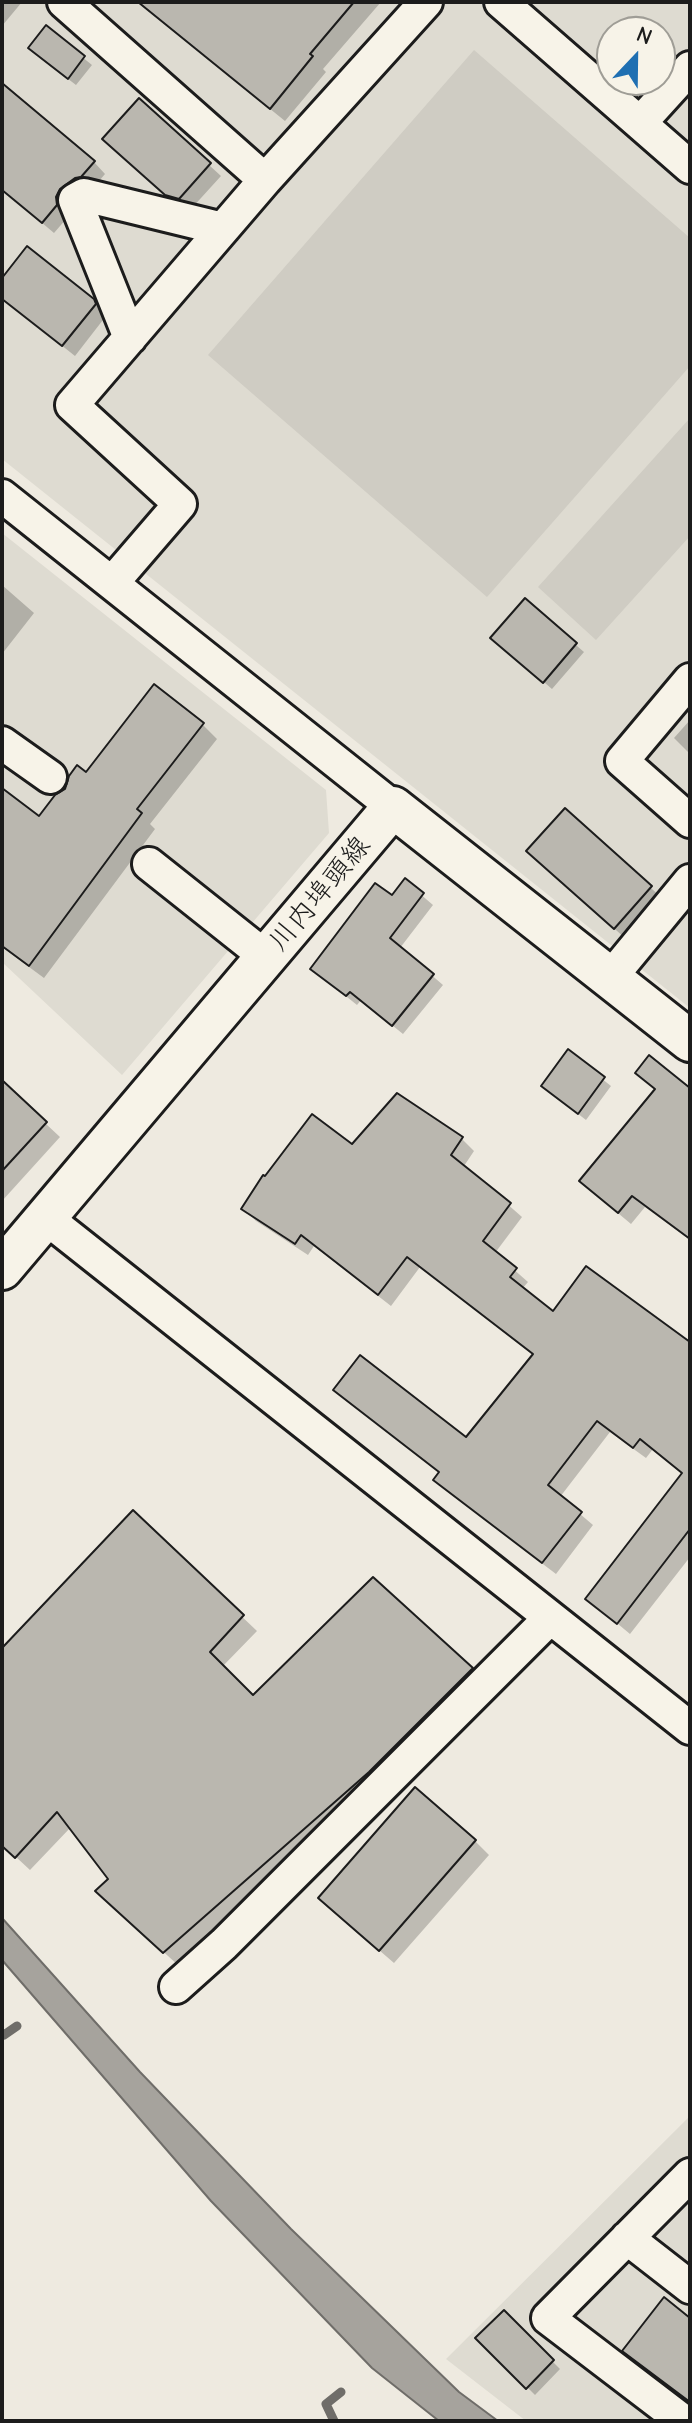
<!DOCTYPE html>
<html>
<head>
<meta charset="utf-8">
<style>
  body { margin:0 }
  #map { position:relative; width:692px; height:2423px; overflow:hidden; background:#eeeae0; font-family:"Comic Neue",sans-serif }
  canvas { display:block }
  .frame { position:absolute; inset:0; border:4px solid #1c1c1c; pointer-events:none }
  .north { position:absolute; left:596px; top:16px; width:80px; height:80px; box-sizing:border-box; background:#f7f3e8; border:2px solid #9f9d96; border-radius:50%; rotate:22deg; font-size:22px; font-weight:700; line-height:32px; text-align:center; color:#1c1c1c }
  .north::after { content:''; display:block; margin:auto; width:28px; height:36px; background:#1f6fb2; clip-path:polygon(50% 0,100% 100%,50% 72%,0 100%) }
</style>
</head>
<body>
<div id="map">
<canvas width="692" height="2423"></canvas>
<div class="frame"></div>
<div class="north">N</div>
</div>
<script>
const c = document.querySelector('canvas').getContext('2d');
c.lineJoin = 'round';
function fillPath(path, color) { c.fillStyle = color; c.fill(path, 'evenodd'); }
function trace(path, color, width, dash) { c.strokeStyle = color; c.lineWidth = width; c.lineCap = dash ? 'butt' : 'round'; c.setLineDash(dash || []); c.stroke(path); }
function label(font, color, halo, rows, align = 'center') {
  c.font = font + ' "Comic Neue","Klee One",sans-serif'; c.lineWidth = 8; c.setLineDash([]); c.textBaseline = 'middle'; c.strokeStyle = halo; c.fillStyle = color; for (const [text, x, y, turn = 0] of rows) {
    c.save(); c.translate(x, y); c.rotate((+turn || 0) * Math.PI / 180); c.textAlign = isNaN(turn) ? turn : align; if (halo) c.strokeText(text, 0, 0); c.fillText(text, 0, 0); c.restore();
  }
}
fillPath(new Path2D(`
  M 2,2 L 690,2 L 690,1008 L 2,459 ZM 612,32 L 660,32 L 660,80 L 612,80 Z
  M 2,533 L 326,790 L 329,833 L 122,1075 L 2,962 Z
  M 690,2116 L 690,2421 L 526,2421 L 446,2359 Z`), '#dedbd1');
fillPath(new Path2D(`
  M 474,50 L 690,238 L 690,366 L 487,597 L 208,355 Z
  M 690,418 L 690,536 L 596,640 L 538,587 Z`), '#cfccc3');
const water = new Path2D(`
  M 2,1918 L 140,2072 L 291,2229 L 459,2392 L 498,2421 L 439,2421 L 372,2368 L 211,2201 L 2,1960 Z`);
fillPath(water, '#a6a39d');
trace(water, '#6f6d69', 2);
fillPath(new Path2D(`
  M 2,2 L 22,2 L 2,26 Z
  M 138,2 L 381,2 L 323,69 L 326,72 L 285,121 Z
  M 46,28 L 92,65 L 76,85 L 38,56 Z
  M 2,100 L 94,162 L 105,174 L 54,233 L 2,189 Z
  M 139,101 L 221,176 L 191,209 L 179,206 L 116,150 Z
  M 2,282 L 93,300 L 106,316 L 75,356 L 2,298 Z
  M 2,585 L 34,613 L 2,654 Z
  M 525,601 L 584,652 L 552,689 L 501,645 Z
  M 155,687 L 203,725 L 217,739 L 150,824 L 155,829 L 44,978 L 2,947 L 2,791 L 40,819 L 86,774 Z
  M 690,720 L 690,754 L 674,738 Z
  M 565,811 L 662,898 L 626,939 L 540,862 Z
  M 405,881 L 433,905 L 400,948 L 443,985 L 403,1034 L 361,1000 L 357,1005 L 312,969 L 392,898 Z
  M 568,1052 L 611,1086 L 586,1120 L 551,1093 Z
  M 637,1073 L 690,1091 L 690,1240 L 645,1207 L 631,1224 L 594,1193 L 657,1091 Z
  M 2,1083 L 60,1137 L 2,1201 Z
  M 462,1139 L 474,1151 L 464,1166 L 522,1217 L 495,1253 L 528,1282 L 522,1289 L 554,1313 L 690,1345 L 690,1557 L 630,1634 L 588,1599 L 684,1474 L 653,1449 L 646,1458 L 610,1432 L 560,1497 L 593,1525 L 556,1574 L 448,1492 L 436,1479 L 441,1473 L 348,1402 L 336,1390 L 467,1440 L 534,1356 L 420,1267 L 391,1306 L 314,1246 L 308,1255 L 256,1221 L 243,1208 L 353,1147 Z
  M 133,1513 L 257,1631 L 222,1667 L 253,1697 L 373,1580 L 486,1684 L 179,1966 L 112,1905 L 111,1879 L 71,1827 L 30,1870 L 2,1844 L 2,1651 Z
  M 475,1841 L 489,1855 L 394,1963 L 335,1912 Z
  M 504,2313 L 560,2369 L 535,2395 L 478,2338 Z
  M 690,2320 L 690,2403 L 638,2364 L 625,2350 Z`), '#0003');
trace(new Path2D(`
  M 2,2033 L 4,2035 L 17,2026
  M 334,2421 L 326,2404 L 341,2392`), '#6f6d69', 9);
const building = new Path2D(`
  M 138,2 L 354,2 L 310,54 L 313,56 L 270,109 Z
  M 46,25 L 85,56 L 68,79 L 28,48 Z
  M 2,83 L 95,161 L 81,177 L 75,178 L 60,189 L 56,197 L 57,205 L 42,223 L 2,190 Z
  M 139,98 L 211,163 L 179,199 L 165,195 L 102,139 Z
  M 27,246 L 94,299 L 96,304 L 62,346 L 2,299 L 2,278 Z
  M 525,598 L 577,643 L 543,683 L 490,638 Z
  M 154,684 L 204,723 L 137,809 L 142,813 L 29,966 L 2,946 L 2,788 L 39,816 L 55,795 L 65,789 L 69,776 L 77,765 L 86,772 Z
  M 565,808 L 652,886 L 614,929 L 526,851 Z
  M 405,878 L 424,893 L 390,938 L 434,974 L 392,1026 L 350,992 L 346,996 L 310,969 L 375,883 L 392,895 Z
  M 568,1049 L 605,1077 L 578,1114 L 541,1086 Z
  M 649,1055 L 690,1088 L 690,1239 L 632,1196 L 618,1213 L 579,1181 L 655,1089 L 635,1073 Z
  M 2,1080 L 47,1122 L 2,1171 Z
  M 397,1093 L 463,1137 L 451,1155 L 511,1203 L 483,1241 L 517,1268 L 510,1277 L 553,1311 L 586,1266 L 690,1342 L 690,1529 L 617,1624 L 585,1599 L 682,1473 L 640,1439 L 633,1448 L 597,1421 L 548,1485 L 582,1512 L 542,1563 L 433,1480 L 439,1472 L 333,1390 L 360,1355 L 466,1437 L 533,1354 L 407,1257 L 378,1295 L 301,1235 L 295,1244 L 241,1209 L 263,1175 L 265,1176 L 312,1114 L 352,1144 Z
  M 133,1510 L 244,1615 L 210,1652 L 253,1695 L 373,1577 L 473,1668 L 369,1772 L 163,1953 L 95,1891 L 108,1879 L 57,1812 L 15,1858 L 2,1846 L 2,1648 Z
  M 415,1787 L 476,1840 L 379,1951 L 318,1898 Z
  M 664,2297 L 690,2318 L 690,2402 L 622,2351 Z
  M 504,2310 L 554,2360 L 526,2389 L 475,2338 Z`);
fillPath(building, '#bab7af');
trace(building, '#1c1c1c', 2);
const minor = new Path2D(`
  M 64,2 L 265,180
  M 501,2 L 690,167
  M 640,123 L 690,68
  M 130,338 L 75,200 L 84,195 L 223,229
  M 2,496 L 393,807
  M 112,583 L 180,504 L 72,405 L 265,180 L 426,2
  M 690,680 L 622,761 L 690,821
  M 2,743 L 50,777
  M 149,864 L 266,957
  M 610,978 L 690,881
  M 46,1218 L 690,1728
  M 176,1987 L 224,1944 L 550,1618
  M 627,2238 L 690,2287
  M 683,2421 L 548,2318 L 690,2175`);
const major = new Path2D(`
  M 2,1269 L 393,807 L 690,1041`);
trace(minor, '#1c1c1c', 38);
trace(major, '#1c1c1c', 46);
trace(minor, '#f7f3e8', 32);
trace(major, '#f7f3e8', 40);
label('28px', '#1c1c1c', '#f7f3e8', [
  ["川内埠頭線",320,894,-50]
]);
</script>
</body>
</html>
